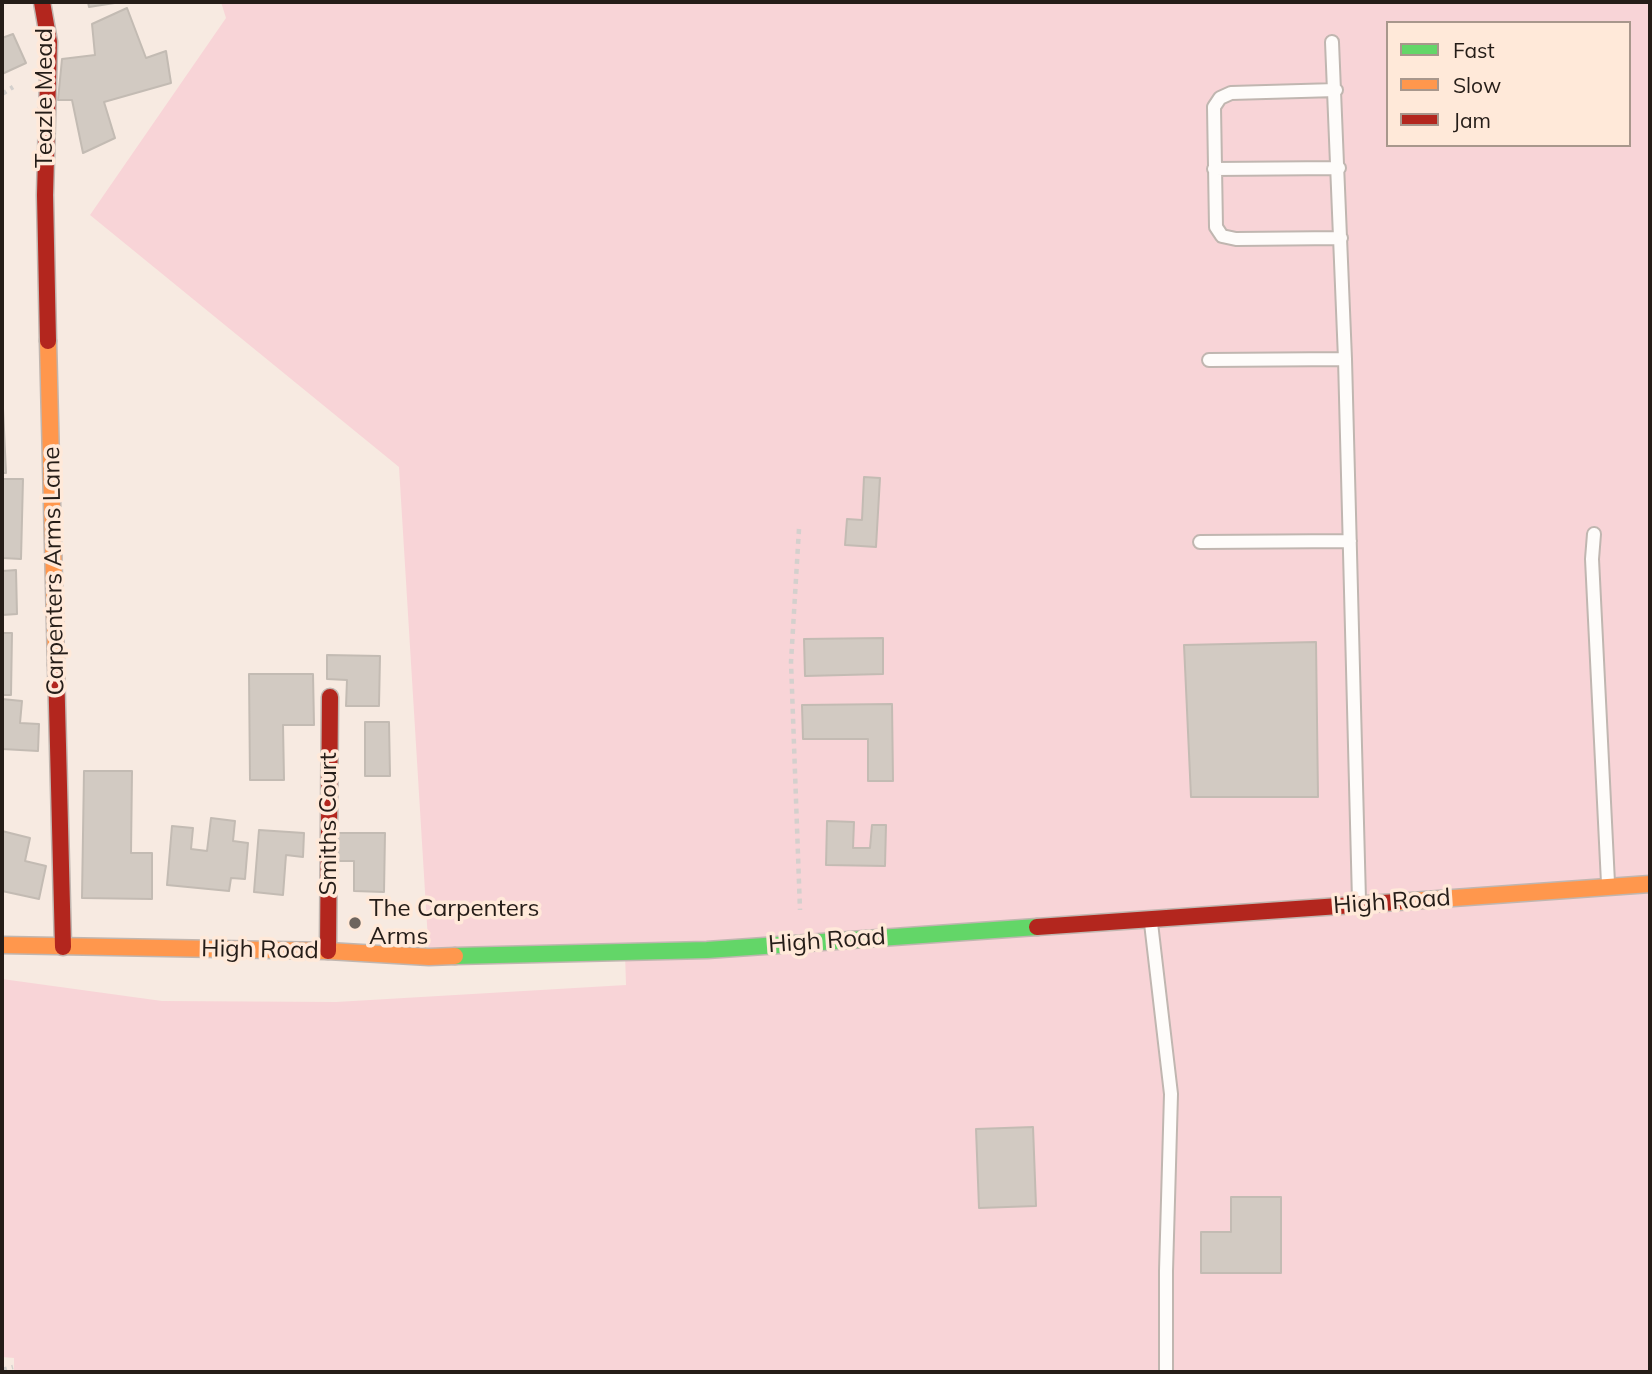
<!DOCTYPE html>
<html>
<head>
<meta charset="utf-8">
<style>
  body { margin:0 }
  #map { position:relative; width:1652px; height:1374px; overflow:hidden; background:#f7eae1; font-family:Mulish,sans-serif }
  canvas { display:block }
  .frame { position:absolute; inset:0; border:4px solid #251d18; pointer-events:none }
  .legend { position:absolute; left:1386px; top:21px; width:245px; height:126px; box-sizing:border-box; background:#ffe9d9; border:2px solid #a8978c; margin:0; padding:9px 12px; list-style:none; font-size:21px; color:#251d18 }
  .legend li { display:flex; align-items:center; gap:14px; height:35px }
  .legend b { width:35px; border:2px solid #a8978c }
</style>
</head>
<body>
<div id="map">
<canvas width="1652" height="1374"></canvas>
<div class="frame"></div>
<ul class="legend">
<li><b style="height:9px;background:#63d668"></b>Fast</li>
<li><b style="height:9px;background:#ff974d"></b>Slow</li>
<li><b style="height:9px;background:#b3261e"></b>Jam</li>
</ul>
</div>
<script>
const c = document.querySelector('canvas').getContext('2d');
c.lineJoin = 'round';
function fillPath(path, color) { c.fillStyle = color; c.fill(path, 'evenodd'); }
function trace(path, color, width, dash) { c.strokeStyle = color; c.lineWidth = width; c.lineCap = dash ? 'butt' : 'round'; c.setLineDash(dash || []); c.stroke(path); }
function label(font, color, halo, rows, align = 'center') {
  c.font = font + ' Mulish,sans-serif'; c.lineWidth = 7; c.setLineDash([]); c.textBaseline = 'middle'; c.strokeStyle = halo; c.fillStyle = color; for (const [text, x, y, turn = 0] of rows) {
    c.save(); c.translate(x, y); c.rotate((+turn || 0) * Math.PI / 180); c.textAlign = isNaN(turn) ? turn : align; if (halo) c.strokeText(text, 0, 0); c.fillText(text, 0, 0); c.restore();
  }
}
fillPath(new Path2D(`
  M 221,2 L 1650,2 L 1650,1372 L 14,1372 L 14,1358 L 2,1357 L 2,979 L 162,1001 L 336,1002 L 626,985 L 625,953 L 429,957 L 399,467 L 90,215 L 226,18 ZM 1388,23 L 1629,23 L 1629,145 L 1388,145 Z`), '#f8d4d7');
const building = new Path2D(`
  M 88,2 L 121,2 L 89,7 Z
  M 127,8 L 146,58 L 166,51 L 171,83 L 104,102 L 115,138 L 83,153 L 72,100 L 58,100 L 62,59 L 95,55 L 92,24 Z
  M 13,34 L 26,63 L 2,74 L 2,38 Z
  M 2,387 L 6,473 L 2,473 Z
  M 864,477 L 880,478 L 876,547 L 845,545 L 847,519 L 862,520 Z
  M 2,479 L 23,479 L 21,559 L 2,558 Z
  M 16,570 L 17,614 L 2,615 L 2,571 Z
  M 2,633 L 12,633 L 11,695 L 2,695 Z
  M 883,638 L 883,674 L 805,676 L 804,639 Z
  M 1316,642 L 1318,797 L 1191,797 L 1184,645 Z
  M 327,655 L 380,656 L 379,706 L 346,706 L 347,680 L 327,679 Z
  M 249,674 L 313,674 L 314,725 L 283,725 L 284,780 L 250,780 Z
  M 2,699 L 22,701 L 20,723 L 39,724 L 38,751 L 2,749 Z
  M 892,704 L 893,781 L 868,781 L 868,739 L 803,739 L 802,705 Z
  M 365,722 L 389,722 L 390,776 L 365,776 Z
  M 84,771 L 132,771 L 131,853 L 152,853 L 152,899 L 82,898 Z
  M 211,818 L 235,821 L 233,841 L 248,843 L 245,879 L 231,878 L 229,891 L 167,885 L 172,826 L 193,828 L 191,849 L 207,851 Z
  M 827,821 L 854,822 L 853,848 L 870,848 L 872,825 L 886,825 L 885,866 L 826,865 Z
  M 259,830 L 304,833 L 303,857 L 286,855 L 283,895 L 254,892 Z
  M 2,831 L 30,838 L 25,861 L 46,866 L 39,899 L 2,891 Z
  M 336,833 L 385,833 L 384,892 L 354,891 L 354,861 L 336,861 Z
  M 1033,1127 L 1036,1206 L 979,1208 L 976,1129 Z
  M 1231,1197 L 1281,1197 L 1281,1273 L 1201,1273 L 1201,1232 L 1231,1232 Z`);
fillPath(building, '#d2cac2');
trace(building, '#c3bbb3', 2);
const lane = new Path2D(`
  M 1332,42 L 1345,359 L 1359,900
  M 1336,90 L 1231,93 L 1220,98 L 1214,107 L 1216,227 L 1222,236 L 1236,239 L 1341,238
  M 1214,169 L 1339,168
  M 1209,360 L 1345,359
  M 1594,534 L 1592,559 L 1608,883
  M 1200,542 L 1350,541
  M 1151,923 L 1171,1094 L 1166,1271 L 1166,1372`);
const fast = new Path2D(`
  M 455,956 L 707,950 L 1037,927`);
const slow = new Path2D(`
  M 48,341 L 56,665
  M 1397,902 L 1650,884
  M 2,945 L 328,951 L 429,957 L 455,956`);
const jam = new Path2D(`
  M 42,2 L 49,42 L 45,195 L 48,341
  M 56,665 L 63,947
  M 1037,927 L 1397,902
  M 328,951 L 330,697`);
trace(lane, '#c0b6b0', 16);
trace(fast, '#c0b6b0', 19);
trace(slow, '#c0b6b0', 19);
trace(jam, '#c0b6b0', 19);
trace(new Path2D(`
  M 2,94 L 13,87
  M 799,529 L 791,662 L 800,910
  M 2,1370 L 13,1367`), '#d4d0cd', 4.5, [5, 5]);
trace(lane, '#fefcfa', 12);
trace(fast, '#63d668', 16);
trace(slow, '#ff974d', 16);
trace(jam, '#b3261e', 16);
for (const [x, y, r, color] of [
  [355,923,7,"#6e655e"]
]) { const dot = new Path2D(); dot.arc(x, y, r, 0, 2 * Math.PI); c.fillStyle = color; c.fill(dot); trace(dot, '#ffe9d9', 2.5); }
label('24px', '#251d18', '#ffe9d9', [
  ["Teazle Mead",45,98,-90],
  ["Carpenters Arms Lane",54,571,-91],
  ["Smiths Court",329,824,-90],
  ["High Road",1392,902,-4],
  ["High Road",827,941,-4],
  ["High Road",260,950,1]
]);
label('24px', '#251d18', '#ffe9d9', [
  ["The Carpenters",369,909],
  ["Arms",369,937]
], 'left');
</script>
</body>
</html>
